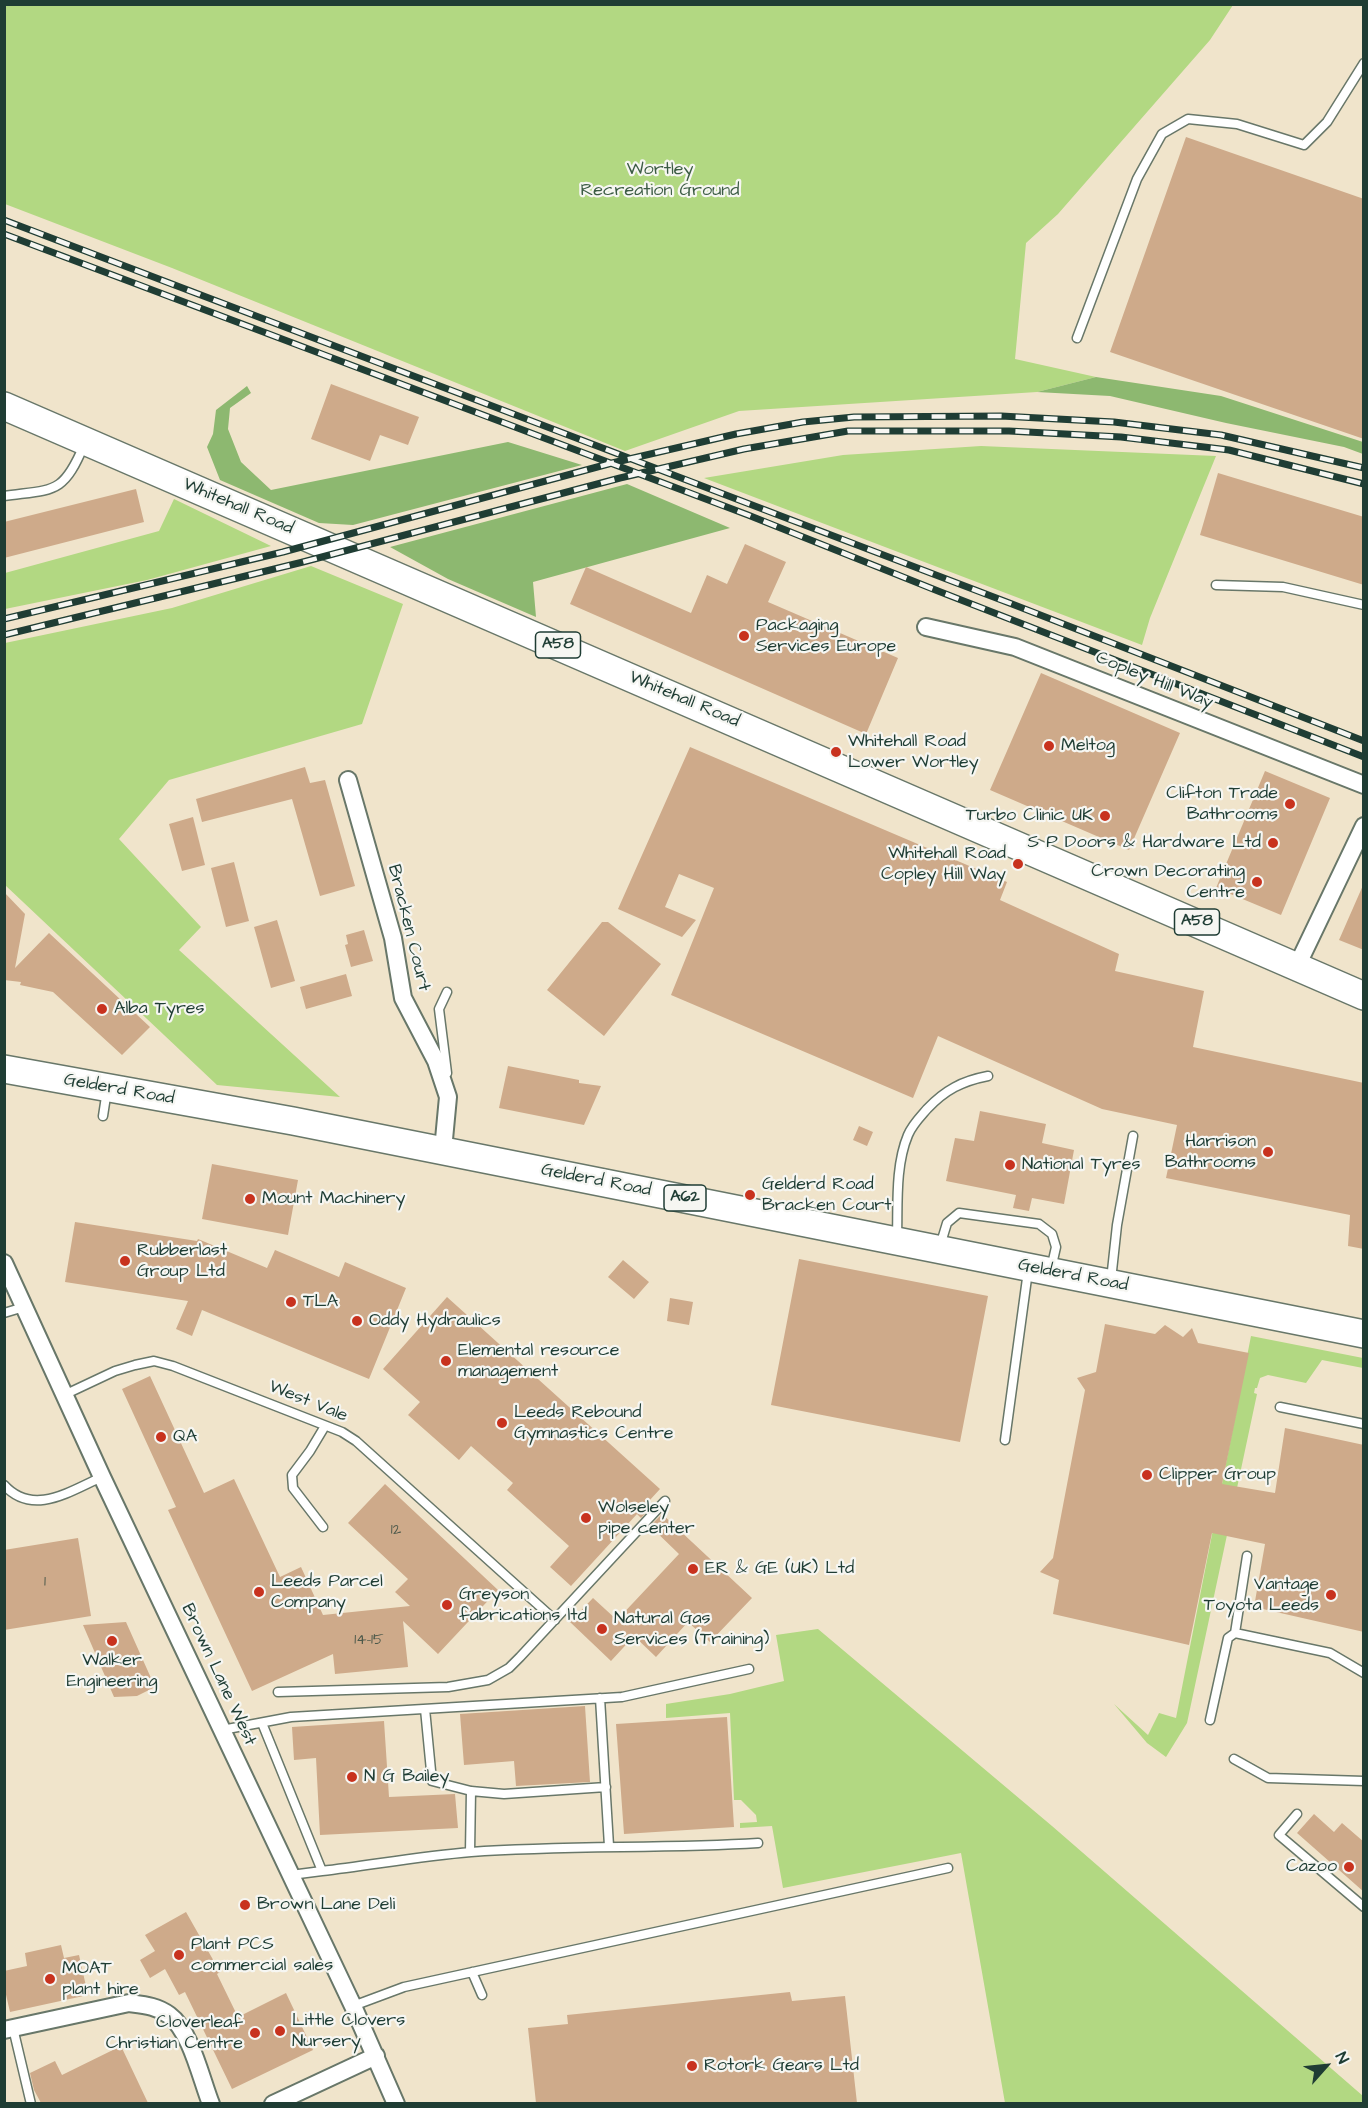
<!DOCTYPE html>
<html>
<head>
<meta charset="utf-8">
<style>
  body { margin:0 }
  #map { position:relative; width:1368px; height:2108px; overflow:hidden; background:#f0e4cb; font-family:"Architects Daughter",sans-serif }
  canvas { display:block }
  .frame { position:absolute; inset:0; border:6px solid #1f3d34; pointer-events:none }
  .north { position:absolute; left:1296px; top:2036px; width:60px; height:60px; -webkit-text-stroke:4px #f6f6f2; paint-order:stroke; rotate:63deg; font-size:16px; font-weight:700; line-height:24px; text-align:center; color:#1f3d34 }
  .north::after { content:''; display:block; margin:auto; width:21px; height:27px; background:#1f3d34; clip-path:polygon(50% 0,100% 100%,50% 72%,0 100%) }
</style>
</head>
<body>
<div id="map">
<canvas width="1368" height="2108"></canvas>
<div class="frame"></div>
<div class="north">N</div>
</div>
<script>
const c = document.querySelector('canvas').getContext('2d');
c.lineJoin = 'round';
function fillPath(path, color) { c.fillStyle = color; c.fill(path, 'evenodd'); }
function trace(path, color, width, dash) { c.strokeStyle = color; c.lineWidth = width; c.lineCap = dash ? 'butt' : 'round'; c.setLineDash(dash || []); c.stroke(path); }
function label(font, color, halo, rows, align = 'center') {
  c.font = font + ' "Architects Daughter",sans-serif'; c.lineWidth = 4.5; c.setLineDash([]); c.textBaseline = 'middle'; c.strokeStyle = halo; c.fillStyle = color; for (const [text, x, y, turn = 0] of rows) {
    c.save(); c.translate(x, y); c.rotate((+turn || 0) * Math.PI / 180); c.textAlign = isNaN(turn) ? turn : align; if (halo) c.strokeText(text, 0, 0); c.fillText(text, 0, 0); c.restore();
  }
}
fillPath(new Path2D(`
  M 4,5 L 5,4 L 1233,5 L 1210,40 L 1058,214 L 1026,243 L 1015,359 L 1096,377 L 1037,392 L 739,411 L 625,451 L 172,268 L 5,204 Z
  M 981,446 L 1216,456 L 1150,618 L 1142,645 L 704,478 L 843,455 Z
  M 174,499 L 271,546 L 147,580 L 5,609 L 5,573 L 159,531 Z
  M 311,566 L 403,604 L 362,724 L 169,780 L 119,839 L 201,927 L 179,950 L 340,1097 L 217,1085 L 5,885 L 5,643 L 172,608 Z
  M 1251,1336 L 1363,1358 L 1363,1368 L 1322,1360 L 1306,1383 L 1268,1375 L 1260,1378 L 1257,1388 L 1255,1388 L 1254,1393 L 1257,1394 L 1187,1723 L 1166,1757 L 1147,1743 L 1114,1704 L 1148,1735 L 1159,1713 L 1176,1718 Z
  M 818,1629 L 1052,1826 L 1363,2096 L 1363,2103 L 1005,2103 L 961,1853 L 783,1888 L 772,1826 L 740,1828 L 740,1823 L 757,1822 L 756,1815 L 741,1800 L 734,1800 L 730,1713 L 666,1718 L 666,1704 L 730,1694 L 784,1681 L 776,1635 Z`), '#b2d882');
fillPath(new Path2D(`
  M 1096,377 L 1221,396 L 1363,442 L 1363,454 L 1344,447 L 1226,423 L 1110,396 L 1037,392 Z
  M 247,386 L 251,393 L 230,408 L 228,429 L 241,462 L 271,490 L 508,442 L 582,465 L 353,525 L 319,523 L 220,480 L 207,447 L 213,434 L 216,410 Z
  M 627,484 L 730,528 L 533,582 L 536,617 L 448,579 L 390,547 Z`), '#8db870');
fillPath(new Path2D(`
  M 1186,137 L 1364,199 L 1364,439 L 1110,352 Z
  M 331,384 L 419,417 L 408,445 L 380,435 L 370,461 L 311,439 Z
  M 1218,473 L 1364,517 L 1364,585 L 1200,535 Z
  M 136,489 L 144,522 L 4,558 L 4,522 Z
  M 745,544 L 786,562 L 768,602 L 898,658 L 866,734 L 570,604 L 586,567 L 691,613 L 707,575 L 727,584 Z
  M 1041,673 L 1180,733 L 1129,850 L 990,790 Z
  M 690,747 L 1007,882 L 1000,900 L 1119,954 L 1115,971 L 1204,991 L 1193,1047 L 1364,1083 L 1364,1249 L 1348,1246 L 1350,1215 L 1166,1178 L 1177,1125 L 1102,1109 L 938,1036 L 913,1098 L 671,995 L 714,888 L 679,874 L 665,907 L 696,920 L 682,937 L 618,909 Z
  M 305,767 L 310,783 L 325,780 L 355,886 L 320,896 L 292,799 L 202,822 L 196,799 Z
  M 1265,771 L 1330,798 L 1281,915 L 1216,888 Z
  M 193,817 L 205,865 L 182,871 L 169,824 Z
  M 234,862 L 249,921 L 226,927 L 211,868 Z
  M 1364,883 L 1364,950 L 1339,940 Z
  M 4,892 L 25,914 L 15,968 L 49,933 L 150,1027 L 122,1055 L 53,992 L 20,985 L 21,982 L 4,980 Z
  M 277,920 L 295,981 L 271,988 L 254,927 Z
  M 602,922 L 608,922 L 661,964 L 604,1036 L 547,990 Z
  M 364,930 L 373,961 L 351,967 L 345,945 L 348,944 L 346,935 Z
  M 346,974 L 352,996 L 306,1009 L 300,987 Z
  M 508,1066 L 579,1080 L 579,1083 L 601,1086 L 584,1125 L 499,1108 Z
  M 980,1111 L 1046,1124 L 1042,1143 L 1074,1150 L 1064,1204 L 1032,1198 L 1029,1211 L 1013,1208 L 1016,1195 L 946,1181 L 955,1138 L 974,1141 Z
  M 859,1126 L 873,1132 L 867,1146 L 853,1140 Z
  M 212,1164 L 298,1180 L 288,1235 L 202,1219 Z
  M 75,1222 L 197,1241 L 198,1239 L 267,1268 L 275,1250 L 339,1277 L 345,1262 L 406,1288 L 369,1379 L 202,1310 L 192,1336 L 176,1329 L 188,1301 L 65,1282 Z
  M 799,1259 L 988,1296 L 960,1442 L 771,1405 Z
  M 623,1260 L 649,1282 L 634,1299 L 608,1277 Z
  M 447,1297 L 660,1489 L 649,1501 L 653,1505 L 641,1518 L 637,1514 L 571,1586 L 550,1567 L 569,1546 L 507,1490 L 513,1483 L 471,1446 L 459,1460 L 408,1415 L 420,1402 L 383,1369 Z
  M 670,1298 L 693,1302 L 689,1325 L 667,1321 Z
  M 1105,1324 L 1155,1334 L 1165,1325 L 1183,1337 L 1192,1328 L 1198,1343 L 1249,1353 L 1222,1484 L 1275,1493 L 1285,1428 L 1364,1445 L 1364,1632 L 1254,1607 L 1265,1544 L 1212,1533 L 1189,1645 L 1053,1614 L 1059,1580 L 1040,1572 L 1053,1558 L 1085,1390 L 1077,1378 L 1096,1372 Z
  M 150,1376 L 204,1493 L 234,1479 L 280,1577 L 301,1567 L 323,1615 L 410,1606 L 395,1592 L 408,1579 L 348,1523 L 385,1484 L 498,1590 L 438,1654 L 403,1621 L 408,1667 L 335,1674 L 333,1654 L 252,1691 L 168,1510 L 176,1507 L 122,1389 Z
  M 662,1514 L 752,1598 L 710,1642 L 688,1622 L 656,1657 L 634,1636 L 611,1661 L 570,1622 L 593,1598 L 617,1620 L 679,1554 L 650,1526 Z
  M 78,1538 L 91,1616 L 4,1630 L 4,1550 Z
  M 126,1622 L 155,1687 L 137,1696 L 114,1697 L 83,1625 Z
  M 585,1706 L 590,1782 L 516,1786 L 514,1761 L 464,1765 L 460,1714 Z
  M 727,1717 L 734,1827 L 624,1834 L 616,1724 Z
  M 384,1721 L 389,1797 L 455,1794 L 458,1828 L 320,1835 L 316,1758 L 294,1760 L 292,1727 Z
  M 1314,1814 L 1334,1832 L 1342,1823 L 1364,1842 L 1364,1892 L 1297,1833 Z
  M 186,1912 L 220,1972 L 217,1974 L 238,2017 L 286,1993 L 313,2050 L 232,2089 L 185,1992 L 179,1995 L 165,1969 L 150,1978 L 140,1960 L 155,1951 L 145,1935 Z
  M 61,1945 L 64,1958 L 79,1955 L 88,1995 L 10,2012 L 4,1986 L 4,1971 L 27,1966 L 25,1953 Z
  M 790,1992 L 792,2001 L 845,1996 L 857,2103 L 536,2103 L 528,2028 L 568,2024 L 567,2015 Z
  M 121,2046 L 148,2103 L 41,2103 L 34,2090 L 30,2073 L 55,2061 L 62,2075 Z`), '#ceaa8a');
const lane = new Path2D(`
  M 1077,338 L 1137,179 L 1162,134 L 1188,119 L 1237,124 L 1304,145 L 1327,122 L 1364,63
  M 4,496 C 54,489 63,495 84,445
  M 1216,585 L 1283,587 L 1364,605
  M 447,992 L 439,1009 L 447,1073
  M 103,1116 L 107,1090
  M 897,1237 C 898,1205 895,1166 908,1135 C 912,1125 920,1117 927,1109 C 945,1090 962,1081 988,1076
  M 940,1246 L 947,1223 L 959,1213 L 1039,1224 L 1052,1234 L 1056,1247 L 1051,1269
  M 1111,1280 L 1117,1225 L 1133,1136
  M 4,1313 L 24,1307
  M 64,1395 L 115,1371 L 135,1365 L 154,1361 L 173,1366 L 342,1432 L 356,1441 L 555,1620
  M 1280,1407 L 1364,1424
  M 1005,1440 L 1028,1271
  M 4,1485 C 33,1517 70,1491 102,1477
  M 323,1527 L 293,1488 L 292,1475 L 310,1451 L 325,1426
  M 1235,1633 L 1247,1556
  M 278,1692 L 448,1687 L 488,1680 L 509,1668 L 520,1657 L 665,1501
  M 600,1698 L 609,1846
  M 425,1709 L 432,1781 L 471,1791 L 504,1794 L 606,1787
  M 1210,1720 L 1228,1638 L 1235,1633 L 1330,1653 L 1364,1673
  M 262,1723 L 322,1871 L 291,1875
  M 222,1730 L 291,1717 L 622,1697 L 749,1669
  M 1234,1759 L 1268,1778 L 1364,1781
  M 1297,1814 L 1279,1835 L 1364,1907
  M 470,1852 L 471,1791
  M 322,1871 C 372,1865 422,1856 471,1852 C 567,1845 663,1849 758,1843
  M 472,1972 L 482,1995
  M 353,2006 L 404,1987 L 948,1868
  M 13,2028 L 31,2104`);
const street = new Path2D(`
  M 926,627 L 1015,647 L 1364,785
  M 348,780 L 393,938 L 403,998 L 436,1061 L 448,1097 L 443,1150
  M 1297,966 L 1364,826
  M 4,1263 L 102,1477 L 353,2006 L 396,2104
  M 4,2030 L 129,2003 C 144,2005 157,2006 169,2015 C 191,2031 201,2079 211,2104
  M 273,2104 L 376,2056`);
const primary = new Path2D(`
  M 4,406 L 1364,996
  M 4,1069 L 293,1121 L 1364,1334`);
trace(lane, '#687769', 11);
trace(street, '#687769', 20);
trace(primary, '#687769', 30);
trace(lane, '#fff', 8);
trace(street, '#fff', 16);
trace(primary, '#fff', 27);
const rail = new Path2D(`
  M 4,220 L 1012,604 L 1364,741
  M 4,234 L 748,515 L 938,591 L 1364,757
  M 4,619 L 283,552 L 612,463 L 736,434 L 803,422 L 854,417 L 1001,416 L 1114,422 L 1221,435 L 1364,468
  M 4,635 L 303,562 L 620,478 L 744,449 L 848,431 L 1009,431 L 1121,437 L 1229,450 L 1364,484`);
trace(rail, '#1f3d34', 7);
trace(rail, '#f6f6f2', 4.5, [14]);
for (const [x, y, r, color] of [
  [744,636,6,"#c8321e"],
  [1049,746,6,"#c8321e"],
  [836,752,6,"#c8321e"],
  [1290,804,6,"#c8321e"],
  [1105,816,6,"#c8321e"],
  [1273,843,6,"#c8321e"],
  [1018,864,6,"#c8321e"],
  [1257,882,6,"#c8321e"],
  [102,1009,6,"#c8321e"],
  [1268,1152,6,"#c8321e"],
  [1010,1165,6,"#c8321e"],
  [750,1195,6,"#c8321e"],
  [250,1199,6,"#c8321e"],
  [125,1261,6,"#c8321e"],
  [291,1302,6,"#c8321e"],
  [357,1321,6,"#c8321e"],
  [446,1361,6,"#c8321e"],
  [502,1423,6,"#c8321e"],
  [161,1437,6,"#c8321e"],
  [1147,1475,6,"#c8321e"],
  [586,1518,6,"#c8321e"],
  [693,1569,6,"#c8321e"],
  [259,1592,6,"#c8321e"],
  [1331,1595,6,"#c8321e"],
  [447,1605,6,"#c8321e"],
  [602,1629,6,"#c8321e"],
  [112,1641,6,"#c8321e"],
  [352,1777,6,"#c8321e"],
  [1349,1867,6,"#c8321e"],
  [245,1905,6,"#c8321e"],
  [179,1955,6,"#c8321e"],
  [50,1979,6,"#c8321e"],
  [280,2031,6,"#c8321e"],
  [255,2033,6,"#c8321e"],
  [692,2066,6,"#c8321e"]
]) { const dot = new Path2D(); dot.arc(x, y, r, 0, 2 * Math.PI); c.fillStyle = color; c.fill(dot); trace(dot, '#f6f6f2', 2); }
label('15px', '#4b584a', null, [
  ["12",396,1531],
  ["1",45,1583],
  ["14-15",369,1641]
]);
for (const [x, y, w] of [
  [558,645,45],
  [1197,922,45],
  [685,1198,42]
]) { const box = new Path2D(); box.roundRect(x - w / 2, y - 13, w, 26, 4.5); c.fillStyle = '#f6f6f2'; c.fill(box); trace(box, '#1f3d34', 1.5); }
label('bold 16px', '#1f3d34', null, [
  ["A58",558,645],
  ["A58",1197,922],
  ["A62",685,1198]
]);
label('18px', '#3c5c44', '#f6f6f2', [
  ["Wortley",660,170],
  ["Recreation Ground",660,191]
]);
label('18px', '#1f3d34', '#f6f6f2', [
  ["Whitehall Road",238,507,23],
  ["Copley Hill Way",1154,681,22],
  ["Whitehall Road",684,700,23],
  ["Bracken Court",408,928,76],
  ["Gelderd Road",119,1090,10],
  ["Gelderd Road",596,1181,11],
  ["Gelderd Road",1073,1276,11],
  ["West Vale",308,1402,22],
  ["Brown Lane West",218,1675,65]
]);
label('18px', '#1f3d34', '#f6f6f2', [
  ["Packaging",756,626],
  ["Services Europe",756,647],
  ["Whitehall Road",848,742],
  ["Lower Wortley",848,763],
  ["Meltog",1061,746],
  ["Clifton Trade",1278,794,"right"],
  ["Bathrooms",1278,815,"right"],
  ["Turbo Clinic UK",1093,816,"right"],
  ["S P Doors & Hardware Ltd",1261,843,"right"],
  ["Whitehall Road",1006,854,"right"],
  ["Copley Hill Way",1006,875,"right"],
  ["Crown Decorating",1245,872,"right"],
  ["Centre",1245,893,"right"],
  ["Alba Tyres",114,1009],
  ["Harrison",1256,1142,"right"],
  ["Bathrooms",1256,1163,"right"],
  ["National Tyres",1022,1165],
  ["Gelderd Road",762,1185],
  ["Bracken Court",762,1206],
  ["Mount Machinery",262,1199],
  ["Rubberlast",137,1251],
  ["Group Ltd",137,1272],
  ["TLA",303,1302],
  ["Oddy Hydraulics",369,1321],
  ["Elemental resource",458,1351],
  ["management",458,1372],
  ["Leeds Rebound",514,1413],
  ["Gymnastics Centre",514,1434],
  ["QA",173,1437],
  ["Clipper Group",1159,1475],
  ["Wolseley",598,1508],
  ["pipe center",598,1529],
  ["ER & GE (UK) Ltd",705,1569],
  ["Leeds Parcel",271,1582],
  ["Company",271,1603],
  ["Vantage",1319,1585,"right"],
  ["Toyota Leeds",1319,1606,"right"],
  ["Greyson",459,1595],
  ["fabrications ltd",459,1616],
  ["Natural Gas",614,1619],
  ["Services (Training)",614,1640],
  ["Walker",112,1661,"center"],
  ["Engineering",112,1682,"center"],
  ["N G Bailey",364,1777],
  ["Cazoo",1337,1867,"right"],
  ["Brown Lane Deli",257,1905],
  ["Plant PCS",191,1945],
  ["commercial sales",191,1966],
  ["MOAT",62,1969],
  ["plant hire",62,1990],
  ["Little Clovers",292,2021],
  ["Nursery",292,2042],
  ["Cloverleaf",243,2023,"right"],
  ["Christian Centre",243,2044,"right"],
  ["Rotork Gears Ltd",704,2066]
], 'left');
</script>
</body>
</html>
